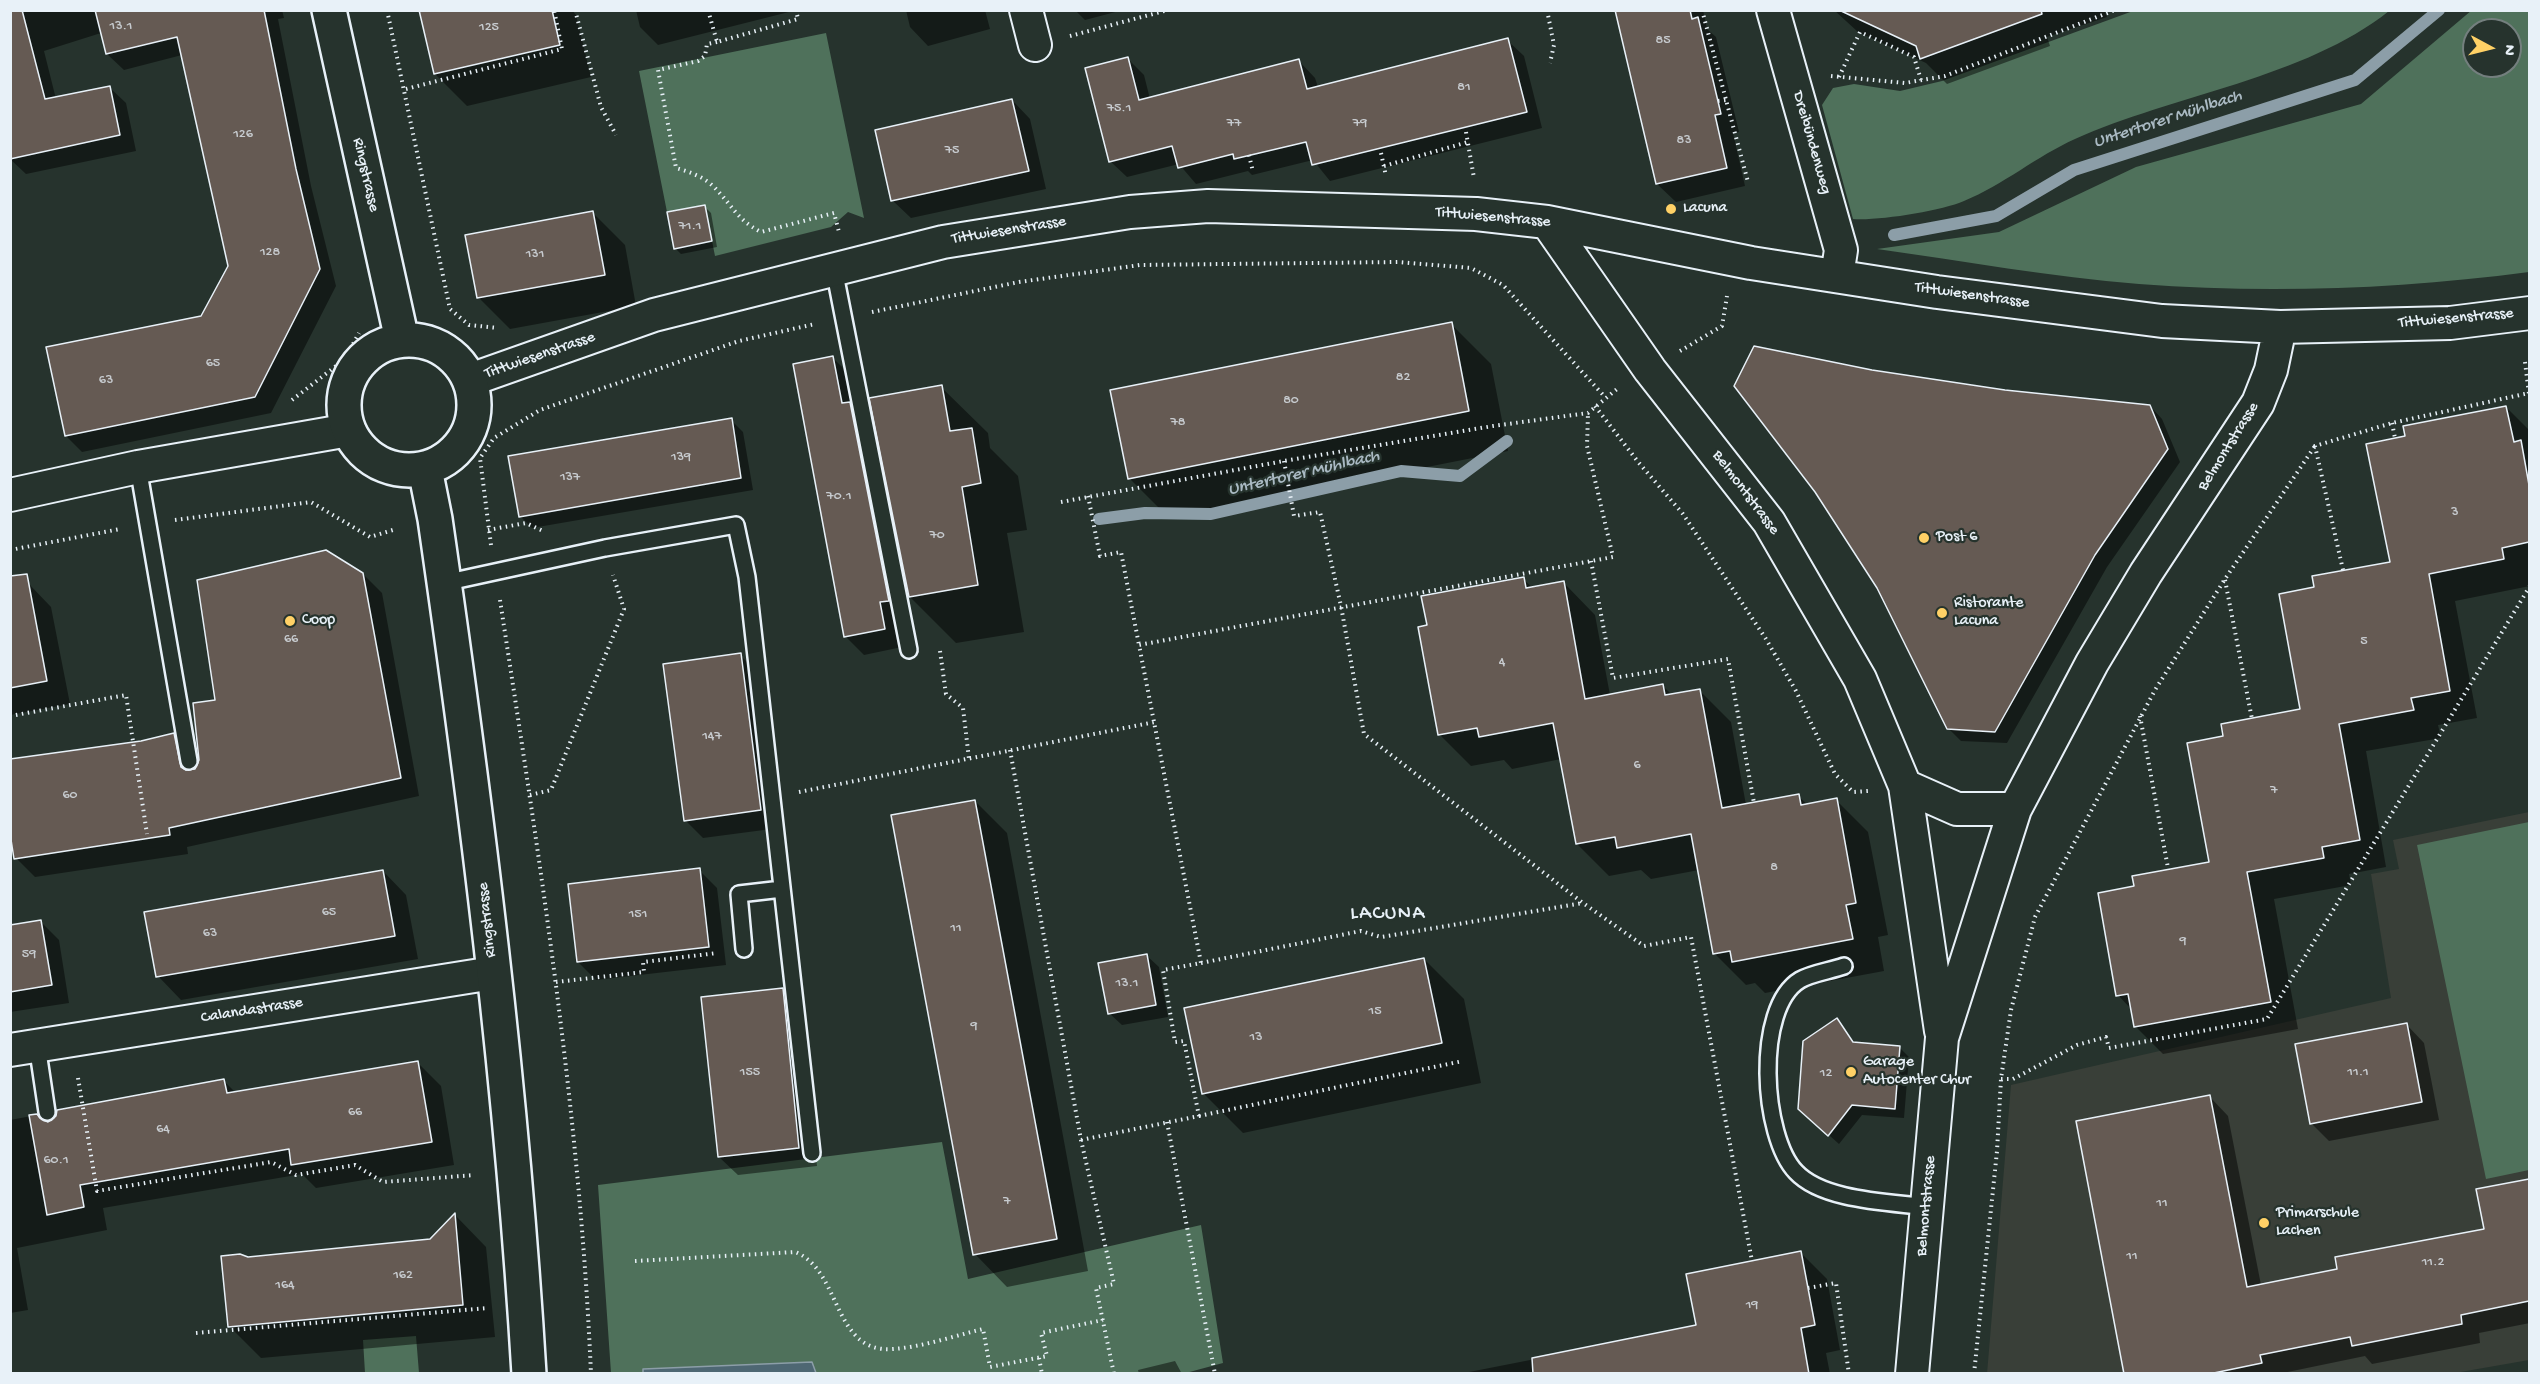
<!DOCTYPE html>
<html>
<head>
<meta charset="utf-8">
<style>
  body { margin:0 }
  #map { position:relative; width:2540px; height:1384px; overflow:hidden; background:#26332d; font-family:"Gochi Hand",sans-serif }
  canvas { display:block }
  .frame { position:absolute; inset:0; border:12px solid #e8f1f8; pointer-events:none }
  .north { position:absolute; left:2462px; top:18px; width:60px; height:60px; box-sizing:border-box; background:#26332d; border:2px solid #747f7e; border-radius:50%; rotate:97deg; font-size:16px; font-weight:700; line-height:24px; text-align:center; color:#e8f1f8 }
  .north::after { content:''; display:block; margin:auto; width:21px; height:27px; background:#ffd166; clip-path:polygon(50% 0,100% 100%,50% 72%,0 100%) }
</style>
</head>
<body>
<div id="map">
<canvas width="2540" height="1384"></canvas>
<div class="frame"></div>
<div class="north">N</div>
</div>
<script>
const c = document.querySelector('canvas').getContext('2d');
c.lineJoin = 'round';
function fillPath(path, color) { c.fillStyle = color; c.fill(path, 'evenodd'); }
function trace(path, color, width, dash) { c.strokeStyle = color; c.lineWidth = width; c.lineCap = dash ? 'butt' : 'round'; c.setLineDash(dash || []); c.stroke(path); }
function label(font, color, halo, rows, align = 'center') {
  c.font = font + ' "Gochi Hand",sans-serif'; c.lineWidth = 4.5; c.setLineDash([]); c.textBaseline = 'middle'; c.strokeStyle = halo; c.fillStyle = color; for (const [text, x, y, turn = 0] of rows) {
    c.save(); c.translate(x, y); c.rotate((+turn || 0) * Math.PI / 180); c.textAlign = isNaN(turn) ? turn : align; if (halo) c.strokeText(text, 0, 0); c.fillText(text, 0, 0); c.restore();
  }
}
fillPath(new Path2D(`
  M 2529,812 L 2529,1360 L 2449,1374 L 1987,1374 L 2011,1085 L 2391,998 L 2371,874 L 2399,869 L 2393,840 Z`), '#393f38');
fillPath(new Path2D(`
  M 2472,10 L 2529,11 L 2529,272 C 2401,289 2268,294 2139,284 C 2051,277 1964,261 1877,249 L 1999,232 L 2136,167 L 2361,104 ZM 2474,30 L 2510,30 L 2510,66 L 2474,66 Z
  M 2133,11 L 2389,11 C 2305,78 2173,95 2075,139 C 2037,156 2003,185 1964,201 C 1941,211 1878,221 1853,219 L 1822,105 L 1833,88 L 1854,84 L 1900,91 L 1942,81 Z
  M 826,33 L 864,218 L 848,212 L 831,227 L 715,256 L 705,206 L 667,212 L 639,71 Z
  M 2529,822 L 2529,1170 L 2486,1179 L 2417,845 Z
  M 942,1142 L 968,1279 L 1201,1225 L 1223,1363 L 1182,1374 L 611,1373 L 598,1185 Z
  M 416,1336 L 419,1373 L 365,1373 L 363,1340 Z`), '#4f715b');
const water = new Path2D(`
  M 812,1362 L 816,1373 L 643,1373 L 643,1369 Z`);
fillPath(water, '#4e6773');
trace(water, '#8c9ea8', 1.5);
fillPath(new Path2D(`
  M 10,10 L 282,10 L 284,18 L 278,19 L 311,186 L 336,286 L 271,413 L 82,452 L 66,436 L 202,317 L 229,267 L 182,55 L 124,70 L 107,54 L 101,33 L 44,51 L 56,99 L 109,87 L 126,103 L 136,151 L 26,174 L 10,159 Z
  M 424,10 L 572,10 L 576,15 L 591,77 L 467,106 L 435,74 Z
  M 636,10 L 789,10 L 789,12 L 658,45 L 640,27 Z
  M 906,10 L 985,10 L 990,29 L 928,46 L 910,27 Z
  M 1075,10 L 1123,10 L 1085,20 Z
  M 1616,10 L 1703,10 L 1707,29 L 1716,37 L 1739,132 L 1733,133 L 1745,186 L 1676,202 L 1657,184 Z
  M 1834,10 L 2104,10 L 2107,17 L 2047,37 L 2050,46 L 1947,84 L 1926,63 L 1858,32 Z
  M 1507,40 L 1524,56 L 1542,128 L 1330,181 L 1313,160 L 1252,175 L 1248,171 L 1196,184 L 1179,164 L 1127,177 L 1110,161 L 1127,58 L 1144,75 L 1150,99 L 1299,61 L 1315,78 L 1318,87 Z
  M 1012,100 L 1030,119 L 1046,189 L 911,218 L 892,200 Z
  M 705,207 L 711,213 L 717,247 L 681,254 L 675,248 Z
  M 593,213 L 625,245 L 636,306 L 510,329 L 478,297 Z
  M 1451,324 L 1491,364 L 1508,451 L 1169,518 L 1129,478 Z
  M 833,358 L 851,376 L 902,647 L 864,655 L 846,637 Z
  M 1871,372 L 2005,392 L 2150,406 L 2162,419 L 2180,462 L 2107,567 L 2007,743 L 1961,741 L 1948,728 Z
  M 941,387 L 988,433 L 990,448 L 1018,476 L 1027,530 L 1007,533 L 1024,632 L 956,643 L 910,597 Z
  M 2506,407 L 2530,431 L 2530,586 L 2455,601 L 2477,718 L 2438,725 L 2441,738 L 2366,751 L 2386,867 L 2349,874 L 2351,885 L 2274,899 L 2298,1029 L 2163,1054 L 2135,1026 L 2132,1010 L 2118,995 L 2136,887 L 2211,864 L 2225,738 L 2302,711 L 2316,588 L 2392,563 L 2407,437 Z
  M 731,420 L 743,432 L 753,490 L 532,528 L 520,516 Z
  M 363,574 L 382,593 L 419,796 L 187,847 L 188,854 L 35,877 L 16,858 L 142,742 L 174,735 L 193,754 L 196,768 L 199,766 L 194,705 L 217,701 Z
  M 1523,579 L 1533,588 L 1563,582 L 1595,615 L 1610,695 L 1663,686 L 1672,695 L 1699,690 L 1731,722 L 1746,805 L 1798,796 L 1808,805 L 1836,800 L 1868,832 L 1888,935 L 1878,937 L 1884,971 L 1765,993 L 1755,983 L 1746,985 L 1714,953 L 1699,870 L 1651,879 L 1641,870 L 1609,876 L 1577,844 L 1561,759 L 1512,769 L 1504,760 L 1471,766 L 1439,734 L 1428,626 Z
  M 28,583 L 51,607 L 70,704 L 10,715 L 10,587 Z
  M 740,655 L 758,673 L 779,828 L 703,838 L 685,820 Z
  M 975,801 L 1007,833 L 1088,1271 L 1007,1287 L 975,1254 Z
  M 699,870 L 717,888 L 726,965 L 596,980 L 578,962 Z
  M 383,871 L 406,895 L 418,959 L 181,1000 L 158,976 Z
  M 41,922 L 59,940 L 69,1003 L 10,1012 L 10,927 Z
  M 1146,955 L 1159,967 L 1168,1017 L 1122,1025 L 1109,1013 Z
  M 1424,959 L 1464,999 L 1481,1083 L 1243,1133 L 1203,1093 Z
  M 782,990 L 800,1008 L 817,1166 L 738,1175 L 719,1157 Z
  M 1837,1020 L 1856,1044 L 1899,1047 L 1909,1057 L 1904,1118 L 1862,1115 L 1839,1144 L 1810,1118 Z
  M 2406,1024 L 2424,1043 L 2439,1120 L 2329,1141 L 2311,1123 Z
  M 418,1063 L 441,1086 L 454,1165 L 316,1188 L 302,1174 L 103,1208 L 107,1230 L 17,1248 L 28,1310 L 10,1313 L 10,1120 L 37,1115 L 48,1123 L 224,1081 L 236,1093 Z
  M 2210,1097 L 2228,1116 L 2261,1285 L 2339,1270 L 2486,1230 L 2478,1190 L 2530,1180 L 2530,1323 L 2479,1333 L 2480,1343 L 2372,1364 L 2365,1356 L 2278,1374 L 2126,1374 Z
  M 455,1215 L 486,1247 L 495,1337 L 261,1358 L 229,1326 L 248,1259 L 431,1241 Z
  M 1801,1253 L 1827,1279 L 1840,1350 L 1826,1353 L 1830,1374 L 1459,1374 L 1698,1327 Z
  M 1175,1361 L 1182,1374 L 1139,1374 L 1138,1370 Z`), '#0007');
trace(new Path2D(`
  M 1894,235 L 1996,216 L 2074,170 L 2355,80 L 2439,10
  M 1099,519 L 1145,513 L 1211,514 L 1401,471 L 1460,476 L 1507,441`), '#8c9ea8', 12);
const building = new Path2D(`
  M 22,10 L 45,99 L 110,86 L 120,135 L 10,159 L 10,11 Z
  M 95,10 L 264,10 L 296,169 L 320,269 L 255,397 L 65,436 L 46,347 L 201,316 L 228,266 L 177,37 L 106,54 Z
  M 419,10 L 552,10 L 560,45 L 434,74 Z
  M 1615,10 L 1690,10 L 1692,19 L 1698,17 L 1721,114 L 1715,115 L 1727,168 L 1656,184 Z
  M 1839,10 L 2041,10 L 2042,14 L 1920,59 L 1916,46 Z
  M 1508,38 L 1527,112 L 1312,165 L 1306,142 L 1234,159 L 1233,154 L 1178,168 L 1172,146 L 1109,162 L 1085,68 L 1128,57 L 1139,100 L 1299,59 L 1307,89 Z
  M 1012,99 L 1029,171 L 891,201 L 875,130 Z
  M 705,205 L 712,241 L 674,249 L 667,212 Z
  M 593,211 L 605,275 L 477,298 L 465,235 Z
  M 1452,322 L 1469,411 L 1128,479 L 1110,390 Z
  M 1754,346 L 1872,370 L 2005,390 L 2150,405 L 2168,449 L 2095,555 L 1995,732 L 1947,729 L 1877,588 L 1815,492 L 1734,386 Z
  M 833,356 L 842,403 L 850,402 L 889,601 L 880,602 L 885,629 L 844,637 L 793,364 Z
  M 942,385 L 950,431 L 972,428 L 981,483 L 962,487 L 978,585 L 909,597 L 869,398 Z
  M 2506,406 L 2514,442 L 2521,440 L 2529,485 L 2529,542 L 2502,548 L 2504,559 L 2429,574 L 2450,691 L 2411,698 L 2414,710 L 2339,724 L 2360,840 L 2322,847 L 2324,858 L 2247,872 L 2271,1002 L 2134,1027 L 2128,994 L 2116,996 L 2098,893 L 2134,886 L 2132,876 L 2209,862 L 2187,743 L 2223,736 L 2221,724 L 2300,709 L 2279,594 L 2314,587 L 2312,576 L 2390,562 L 2366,444 L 2405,436 L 2403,426 Z
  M 732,418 L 741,478 L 519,517 L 508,456 Z
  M 326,550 L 363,573 L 401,778 L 169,828 L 170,835 L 14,859 L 10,833 L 10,759 L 141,741 L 174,733 L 181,767 L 186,770 L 195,769 L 199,760 L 193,703 L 215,700 L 197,580 Z
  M 27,574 L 47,681 L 10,688 L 10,576 Z
  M 1524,577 L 1526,588 L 1564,581 L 1585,699 L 1663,684 L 1665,695 L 1700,689 L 1722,808 L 1799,794 L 1801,805 L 1837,798 L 1856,903 L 1846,905 L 1853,939 L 1732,962 L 1730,951 L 1713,954 L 1691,834 L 1617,848 L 1615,837 L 1576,844 L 1553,723 L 1479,737 L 1477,728 L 1438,735 L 1418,627 L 1427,625 L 1421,596 Z
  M 741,653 L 761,810 L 684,821 L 663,664 Z
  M 975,800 L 1057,1239 L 973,1255 L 891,815 Z
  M 700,868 L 709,947 L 577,962 L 568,884 Z
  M 383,870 L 395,936 L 156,977 L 144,912 Z
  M 41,920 L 52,985 L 10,992 L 10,925 Z
  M 1147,954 L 1156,1005 L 1108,1014 L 1098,963 Z
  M 1424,958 L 1442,1043 L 1202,1094 L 1184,1008 Z
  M 783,988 L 799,1148 L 718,1157 L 701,997 Z
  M 1837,1018 L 1853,1042 L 1900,1046 L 1895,1109 L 1852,1105 L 1828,1136 L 1798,1109 L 1803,1041 Z
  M 2407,1023 L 2422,1102 L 2310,1124 L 2295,1044 Z
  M 418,1061 L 432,1142 L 291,1165 L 289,1149 L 80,1185 L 84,1207 L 47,1215 L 29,1115 L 37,1114 L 40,1118 L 48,1122 L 56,1116 L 57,1110 L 224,1079 L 227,1093 Z
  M 2210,1095 L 2247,1287 L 2337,1269 L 2335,1257 L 2484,1229 L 2476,1189 L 2529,1179 L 2529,1301 L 2461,1315 L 2462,1324 L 2352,1346 L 2350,1337 L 2260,1355 L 2262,1363 L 2209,1374 L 2124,1374 L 2076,1121 Z
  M 455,1213 L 463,1305 L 228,1327 L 221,1256 L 240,1254 L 248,1257 L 430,1239 Z
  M 1801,1251 L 1815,1325 L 1801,1328 L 1809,1374 L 1533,1374 L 1532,1358 L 1696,1325 L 1686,1274 Z`);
fillPath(building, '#655a53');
trace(building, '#e8f1f8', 1.5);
const lane = new Path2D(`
  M 834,269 L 909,650
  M 138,467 L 189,761
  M 444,583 L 605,548 L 736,525 L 747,577 L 812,1153
  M 744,949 L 739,894 L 782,889
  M 1844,966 C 1830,971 1812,973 1800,980 C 1754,1008 1762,1137 1796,1172 C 1823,1201 1890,1202 1927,1207
  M 37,1045 L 47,1112`);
const street = new Path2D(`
  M 1026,10 L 1035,45
  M 1773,10 L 1841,250 L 1837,276
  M 1547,222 L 1650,370 L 1769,522 L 1860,679 L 1905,786 L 1941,1031
  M 470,380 L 654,315 L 943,242 L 1130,212 L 1208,206 L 1476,214 L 1547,222 L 1751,263 L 1937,292 L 2162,321 L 2280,327 L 2450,323 L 2530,313
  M 10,495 L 138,467 L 349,430
  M 1905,786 L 1957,809 L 2015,809
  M 10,1050 L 493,973
  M 1912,1374 L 1942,1038 L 2015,809 L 2092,663 L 2146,573 L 2258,403 L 2271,370 L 2280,327`);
const secondary = new Path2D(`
  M 329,10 L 402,340
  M344 405a65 65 0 1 1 130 0a65 65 0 1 1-130 0Z
  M 425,469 L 435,519 C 476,803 512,1087 529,1374`);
trace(lane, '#e8f1f8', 20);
trace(street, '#e8f1f8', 36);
trace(secondary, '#e8f1f8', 38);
trace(new Path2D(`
  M 387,10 L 450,309 L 469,325 L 498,328
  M 575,10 L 601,107 L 616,135
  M 708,10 L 717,42 L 798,19 L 796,10
  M 1547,10 L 1554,45 L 1550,63
  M 1702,10 L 1748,182
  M 1070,36 L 1168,10
  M 717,42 L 707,44 L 705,56 L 698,61 L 658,70 L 676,168 C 690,172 704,177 714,187 C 733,206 736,219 761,232 L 834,213 L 839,232
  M 1831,76 L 1905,83 L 1945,76 L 2115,10
  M 1839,77 L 1860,32 L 1914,57 L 1921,80
  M 406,89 L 562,49 L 554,10
  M 1718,101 L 1727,100
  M 1466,132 L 1474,178
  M 1381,153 L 1386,176
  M 1249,155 L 1253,172
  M 1384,166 L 1468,142
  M 872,312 L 1019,282 L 1140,265 L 1398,262 L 1471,268 L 1503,285 L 1605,397
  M 1680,351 L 1722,326 L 1727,296
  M 2525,362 L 2529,394
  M 292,400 L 345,359 L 359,333
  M 1595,406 L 1639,463 L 1683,514 L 1766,639 L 1796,691 L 1835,774 L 1853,792 L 1868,791
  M 2392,423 L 2395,438
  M 1284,461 L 1294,516 L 1320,512 L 1341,606 L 1364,734 L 1583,903 L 1644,946 L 1691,937 L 1752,1261
  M 1088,496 L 1100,556 L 1121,552 L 1139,645
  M 1061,502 L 1284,461 L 1493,426 L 1588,413 L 1617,389
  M 175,520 L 311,502 L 370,537 L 396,529
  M 488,530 L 526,523 L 543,531
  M 491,545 L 480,458 L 494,438 L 540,410 L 739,341 L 815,324
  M 10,550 L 120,529
  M 1591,561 L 1613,678 L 1728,659 L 1754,803
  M 2343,570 L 2315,446 L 2392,423 L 2529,393
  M 2225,580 L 2252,719
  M 500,600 C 539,856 580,1114 591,1374
  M 940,651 L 946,694 L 963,708 L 969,759
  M 10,716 L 126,695 L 147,834
  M 2140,716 L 2168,868
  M 1010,750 L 1081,1140 L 1114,1284 L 1096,1288 L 1114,1374
  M 799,792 L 1155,722
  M 530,795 L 551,790 L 624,609 L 613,575
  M 1201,963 L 1361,931 L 1381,937 L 1583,903
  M 556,982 L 644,972 L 643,962 L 717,953
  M 78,1078 L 97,1191 L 271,1162 L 296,1175 L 355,1165 L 383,1182 L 475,1175
  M 2001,1079 L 2013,1079 L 2077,1045 L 2106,1037 L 2109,1048 L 2267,1019 L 2530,586
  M 1199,1116 L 1463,1061
  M 1167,1122 L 1215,1374
  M 1081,1140 L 1199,1116 L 1184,1041 L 1175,1042 L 1163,970 L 1201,963 L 1139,645 L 1613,557 L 1587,446 L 1588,413
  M 635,1261 L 795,1252 C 842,1270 832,1354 893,1349 C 922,1347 954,1336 983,1329 L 990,1367 L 1047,1356 L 1041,1333 L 1103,1320
  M 1808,1288 L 1836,1283 L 1849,1374
  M 196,1333 L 488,1308
  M 1039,1358 L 1042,1374
  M 1974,1374 L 1997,1151 L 2001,1079 L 2011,1010 L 2035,917 L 2155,690 L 2225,579 L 2315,446`), '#e8f1f8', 4, [1.5, 4.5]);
trace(lane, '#26332d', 15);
trace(street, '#26332d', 32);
trace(secondary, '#26332d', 33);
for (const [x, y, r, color] of [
  [1671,209,6,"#ffd166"],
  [1924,538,6,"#ffd166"],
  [1942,613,6,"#ffd166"],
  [290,621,6,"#ffd166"],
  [1851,1072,6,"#ffd166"],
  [2264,1223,6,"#ffd166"]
]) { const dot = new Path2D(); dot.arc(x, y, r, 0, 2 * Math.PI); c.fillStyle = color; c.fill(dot); trace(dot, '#26332d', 2); }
label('14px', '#c7cbcf', null, [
  ["13.1",121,27],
  ["125",489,28],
  ["85",1663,41],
  ["81",1464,88],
  ["75.1",1119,109],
  ["77",1234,124],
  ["79",1360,124],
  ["126",243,135],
  ["83",1684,141],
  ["75",952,151],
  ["71.1",690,227],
  ["128",270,253],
  ["131",535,255],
  ["65",213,364],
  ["82",1403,378],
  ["63",106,381],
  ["80",1291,401],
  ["78",1178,423],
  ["139",681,458],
  ["137",570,478],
  ["70.1",839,497],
  ["3",2455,513],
  ["70",937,536],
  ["66",291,640],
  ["5",2364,642],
  ["4",1502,663],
  ["147",712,737],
  ["6",1637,766],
  ["7",2274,791],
  ["60",70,796],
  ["8",1774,868],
  ["65",329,913],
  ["151",638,915],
  ["11",956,929],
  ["63",210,934],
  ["9",2183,942],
  ["59",29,955],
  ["13.1",1127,984],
  ["15",1375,1012],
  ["9",974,1027],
  ["13",1256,1038],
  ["155",750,1073],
  ["11.1",2358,1073],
  ["12",1826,1074],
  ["66",355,1113],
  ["64",163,1130],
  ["60.1",56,1161],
  ["7",1007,1202],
  ["11",2162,1204],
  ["11",2132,1257],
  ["11.2",2433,1263],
  ["162",403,1276],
  ["164",285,1286],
  ["19",1752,1306]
]);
label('16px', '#e8f1f8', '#26332d', [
  ["Dreibündenweg",1811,143,74],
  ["Ringstrasse",365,175,77],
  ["Tittwiesenstrasse",1493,218,5],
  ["Tittwiesenstrasse",1009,231,-9],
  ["Tittwiesenstrasse",1972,296,8],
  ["Tittwiesenstrasse",2456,319,-5],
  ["Tittwiesenstrasse",540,356,-19],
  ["Belmontstrasse",2229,447,-58],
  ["Belmontstrasse",1745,493,53],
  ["Ringstrasse",488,920,-96],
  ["Calandastrasse",252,1011,-9],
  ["Belmontstrasse",1927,1206,-85]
]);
label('16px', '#e8f1f8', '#26332d', [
  ["Lacuna",1683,209],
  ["Post 6",1936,538],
  ["Ristorante",1954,604],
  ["Lacuna",1954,622],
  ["Coop",302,621],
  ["Garage",1863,1063],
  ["Autocenter Chur",1863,1081],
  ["Primarschule",2276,1214],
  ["Lachen",2276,1232]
], 'left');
label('italic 18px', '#aabac3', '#26332d', [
  ["Untertorer Mühlbach",2168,120,-18],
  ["Untertorer Mühlbach",1304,474,-13]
]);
c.letterSpacing = '1.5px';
label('20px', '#e8f1f8', '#26332d', [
  ["LACUNA",1388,915]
]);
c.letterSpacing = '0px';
</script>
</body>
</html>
